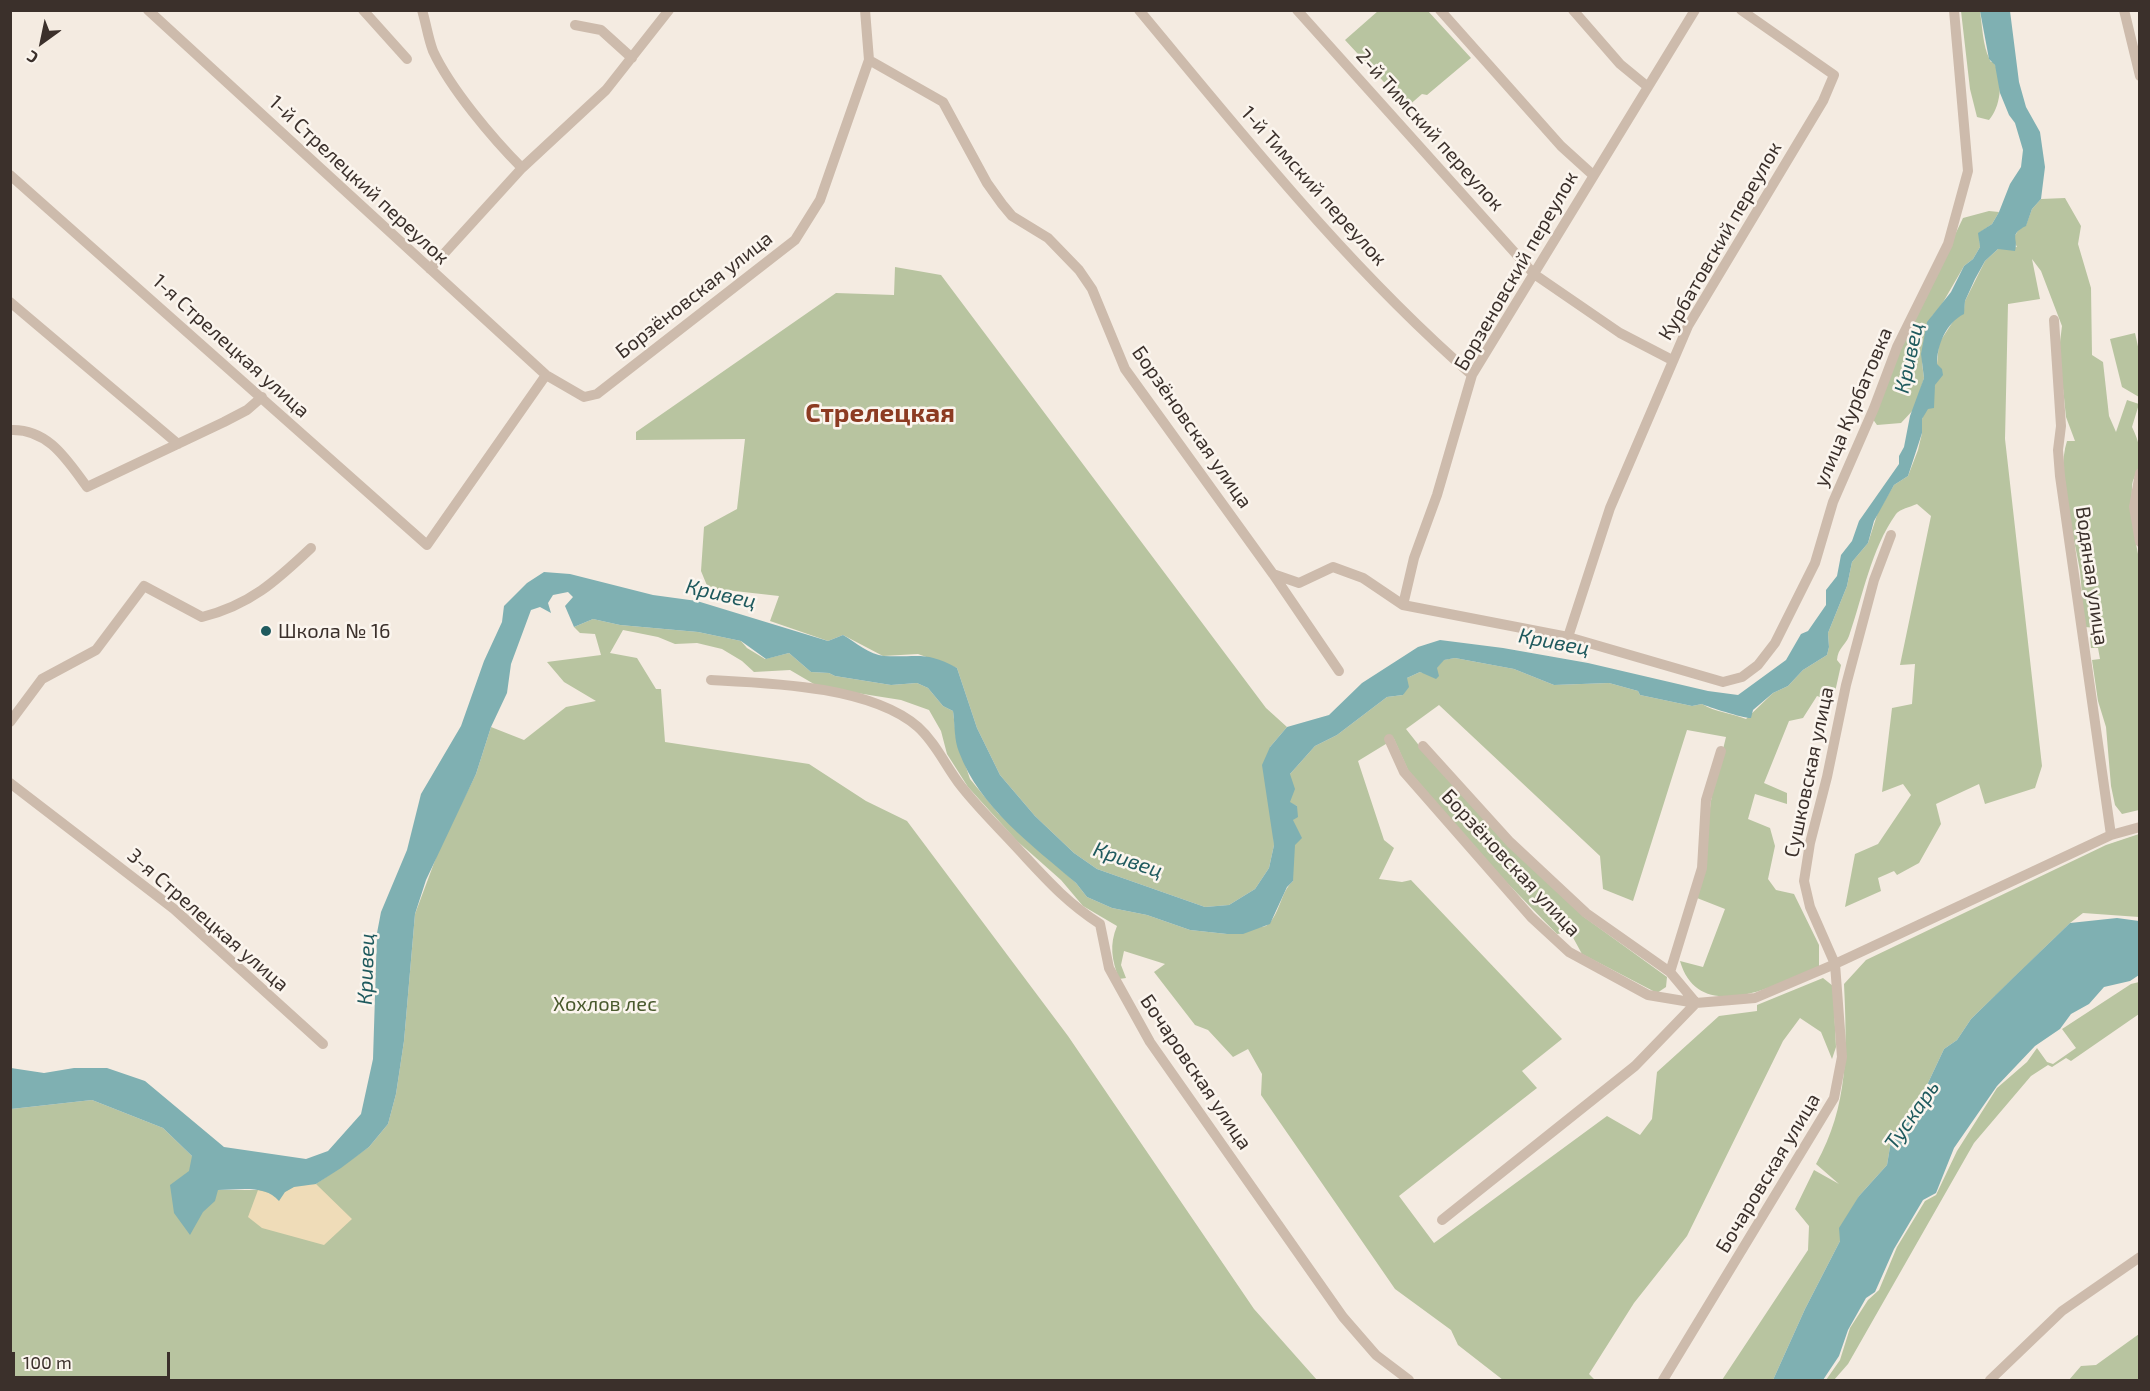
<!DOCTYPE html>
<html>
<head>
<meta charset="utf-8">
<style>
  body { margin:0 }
  #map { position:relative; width:2150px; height:1391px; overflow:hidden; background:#f4ebe1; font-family:"Exo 2",sans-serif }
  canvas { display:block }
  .frame { position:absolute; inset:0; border:12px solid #3b302b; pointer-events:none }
  .north { position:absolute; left:12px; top:12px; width:60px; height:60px; -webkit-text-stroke:4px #fbf5ee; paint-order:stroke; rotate:213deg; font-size:16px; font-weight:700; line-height:24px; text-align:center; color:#3b302b }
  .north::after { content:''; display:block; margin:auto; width:21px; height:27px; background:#3b302b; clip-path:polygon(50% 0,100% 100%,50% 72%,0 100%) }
  .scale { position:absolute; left:12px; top:1352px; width:158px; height:27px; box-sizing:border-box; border:3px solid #3b302b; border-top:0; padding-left:8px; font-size:18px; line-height:21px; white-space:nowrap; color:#3b302b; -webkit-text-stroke:4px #fbf5ee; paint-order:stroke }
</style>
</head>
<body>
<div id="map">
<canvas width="2150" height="1391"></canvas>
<div class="frame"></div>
<div class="north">С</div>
<div class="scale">100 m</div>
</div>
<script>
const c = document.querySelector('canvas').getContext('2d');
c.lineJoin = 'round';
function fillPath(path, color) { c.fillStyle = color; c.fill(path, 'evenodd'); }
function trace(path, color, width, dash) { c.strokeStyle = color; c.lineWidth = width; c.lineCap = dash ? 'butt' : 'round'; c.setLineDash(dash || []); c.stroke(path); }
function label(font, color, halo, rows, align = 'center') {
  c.font = font + ' "Exo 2",sans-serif'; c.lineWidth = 5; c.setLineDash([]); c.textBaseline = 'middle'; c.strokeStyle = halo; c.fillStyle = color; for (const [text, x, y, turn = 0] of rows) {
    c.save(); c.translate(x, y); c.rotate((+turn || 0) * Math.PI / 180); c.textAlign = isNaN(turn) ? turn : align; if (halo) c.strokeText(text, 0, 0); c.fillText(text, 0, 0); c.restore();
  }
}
fillPath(new Path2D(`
  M 1378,11 L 1428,11 L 1471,58 L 1427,95 L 1422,94 L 1407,107 L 1345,40 Z
  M 1961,11 L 1980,11 C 1982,25 1983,46 1989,58 C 1992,66 1991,58 1995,65 C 2004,81 2000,108 1989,120 L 1977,117 L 1970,89 Z
  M 2065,198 L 2081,226 L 2078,244 L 2091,288 L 2092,355 L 2103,362 L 2109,416 L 2116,432 L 2127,400 L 2139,404 L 2132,427 C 2139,441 2142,453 2138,469 C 2136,475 2132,480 2132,487 C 2131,513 2134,537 2140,563 L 2139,810 L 2122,814 L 2115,805 L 2111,786 L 2106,727 L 2098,701 L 2092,660 L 2100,659 L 2098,648 L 2091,648 L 2090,636 L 2099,636 L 2100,628 L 2084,627 C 2082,608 2082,589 2080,571 C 2074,532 2055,479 2067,441 L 2075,441 L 2066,417 L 2059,350 L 2062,326 L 2041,271 L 2032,259 L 2040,299 L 2008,304 L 2005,439 L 2042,766 L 2035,788 L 1985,804 L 1979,784 L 1936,804 L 1941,824 L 1919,863 L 1897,875 L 1894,871 L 1878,878 L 1881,891 L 1845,907 L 1855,854 L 1878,844 L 1911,795 L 1903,784 L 1882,792 L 1892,708 L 1912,704 L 1915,664 L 1900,665 L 1931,516 L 1917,504 C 1910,507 1900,509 1896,514 C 1871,549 1863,596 1849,636 C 1845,646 1838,648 1837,660 L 1841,665 L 1833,701 L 1817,696 L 1803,718 L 1789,721 L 1764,783 L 1787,793 L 1787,804 L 1755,794 L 1748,819 L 1770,828 L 1775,846 L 1768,879 L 1776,890 L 1794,894 L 1819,945 L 1819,967 C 1779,984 1699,1027 1680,961 L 1703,967 L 1725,909 L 1697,898 L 1712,794 L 1726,737 L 1687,730 L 1633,901 L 1603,889 L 1600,856 L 1439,705 L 1406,729 L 1425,753 L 1584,917 L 1667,977 L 1666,987 L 1657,993 L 1582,954 L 1570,932 L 1557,934 L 1473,848 L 1408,770 L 1394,739 L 1358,761 L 1384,840 L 1394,848 L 1379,879 L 1402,882 L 1411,880 L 1562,1039 L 1522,1071 L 1537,1088 L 1399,1196 L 1434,1243 L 1607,1116 L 1640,1135 L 1652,1119 L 1657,1072 L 1719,1016 L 1757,1011 L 1757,1005 L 1823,978 L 1833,986 L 1836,1047 L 1832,1059 L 1821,1032 L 1800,1018 L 1783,1041 L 1687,1236 L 1634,1303 L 1589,1374 L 1595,1380 L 1503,1380 L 1458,1345 L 1451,1330 L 1395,1289 L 1261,1095 L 1262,1074 L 1248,1049 L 1233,1057 L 1208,1030 L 1195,1025 L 1154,972 L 1165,964 L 1124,951 L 1121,965 L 1126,978 L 1119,979 C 1112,960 1109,945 1117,926 L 1083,906 L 1061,880 L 1017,841 L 968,787 L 947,754 L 941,731 L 929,710 L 901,700 L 819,687 L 790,670 L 754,672 L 742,661 L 722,649 L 697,643 L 675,644 L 658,637 L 623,630 L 610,653 L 637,658 L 656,689 L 661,689 L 665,742 L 809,764 L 866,801 L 907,821 L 1068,1036 L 1254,1309 L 1317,1380 L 11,1380 L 11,1109 L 92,1100 L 163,1128 L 192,1156 L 218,1190 L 264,1190 L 316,1184 L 369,1147 L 388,1124 L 396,1094 L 404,1041 L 415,914 L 440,847 L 476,774 L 491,727 L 524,740 L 566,707 L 596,701 L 564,682 L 547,662 L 601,655 L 595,634 L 580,633 L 574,627 L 593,619 L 620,625 L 698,632 L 741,641 L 747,648 L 765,659 L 789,653 L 811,672 L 829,673 L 835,676 L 891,685 L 917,683 L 928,688 L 943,706 L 953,711 L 956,737 L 970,779 L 998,813 L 1076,883 L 1087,897 L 1112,908 L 1147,915 L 1190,930 L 1227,934 L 1266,926 C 1280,916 1280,892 1293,881 L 1293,820 L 1297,806 L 1290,803 L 1290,774 L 1315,746 L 1337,735 L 1387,697 L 1403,695 L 1407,678 L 1420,672 L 1431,675 L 1443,660 L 1455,658 L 1514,669 L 1554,685 L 1609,683 L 1638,691 L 1640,695 L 1692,706 L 1702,704 C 1715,712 1731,713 1746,719 L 1773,693 L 1788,686 L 1803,670 L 1827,655 L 1829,647 L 1828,633 L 1847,586 L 1852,562 L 1868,543 L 1878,512 L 1894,485 L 1908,476 L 1918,450 L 1922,433 L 1922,419 L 1935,385 L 1939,343 L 1954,320 L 1964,310 L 1965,301 L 1985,261 L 1998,249 L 2017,247 L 2013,239 L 2019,229 L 2026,225 L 2032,209 L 2041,199 Z
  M 1989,211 L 1999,212 L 1992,224 L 1979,233 L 1980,247 L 1973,259 L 1964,266 L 1938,311 L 1932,316 L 1922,363 L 1924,378 L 1915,408 L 1901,423 L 1877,425 L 1872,418 L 1897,355 L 1963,218 Z
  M 895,267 L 941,275 L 1266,708 L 1287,727 L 1270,747 L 1274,845 L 1269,868 L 1255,889 L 1229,905 L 1205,907 L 1097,869 L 1074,853 L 1035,816 L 1000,775 L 977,728 L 957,668 L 918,654 L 883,656 L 843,635 L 828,641 L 770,621 L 779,596 L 708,588 L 701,571 L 704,527 L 737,509 L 745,439 L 636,440 L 636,432 L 836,293 L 894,295 Z
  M 2135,333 L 2139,351 L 2139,397 L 2122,387 L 2110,339 Z
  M 2139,834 L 2139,917 L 2083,913 L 2070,923 L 1971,1019 L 1957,1040 L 1944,1049 L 1912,1117 L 1892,1135 L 1887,1165 L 1859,1196 L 1840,1241 L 1805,1309 L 1773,1380 L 1722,1380 L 1808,1250 L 1809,1226 L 1795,1209 L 1814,1170 L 1839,1184 L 1816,1164 C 1849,1105 1847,1049 1844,984 L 1866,960 L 2106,845 Z
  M 2139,982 L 2139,1014 L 2071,1061 L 2066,1058 L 2052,1067 L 2048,1065 L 2031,1076 L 1974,1143 L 1848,1364 L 1834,1380 L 1826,1380 L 1840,1360 L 1850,1328 L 1868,1300 L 1879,1290 L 1897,1247 L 1925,1201 L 1936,1195 L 1957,1151 L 1997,1088 L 2027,1062 L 2037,1048 L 2047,1062 L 2053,1064 L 2076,1048 L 2062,1029 L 2131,984 Z
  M 2139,1334 L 2139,1380 L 2069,1380 L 2081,1366 L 2096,1365 Z`), '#b8c4a0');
fillPath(new Path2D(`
  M 316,1184 L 352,1219 L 324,1245 L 262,1228 L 248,1217 L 258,1190 L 273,1194 L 285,1192 L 295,1186 Z`), '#efdcb8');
fillPath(new Path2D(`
  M 1980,11 L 2010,11 L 2019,82 L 2026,107 L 2040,132 L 2045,167 L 2041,199 L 2032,209 L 2026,226 C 2008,235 2019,238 2015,251 L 1998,249 L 1985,261 L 1975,279 L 1965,301 L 1964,314 C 1946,323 1937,345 1937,364 L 1942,369 L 1943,375 L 1935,385 L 1934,408 L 1928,409 L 1922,419 L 1922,433 L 1908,476 L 1894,485 L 1874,521 L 1868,543 L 1852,562 L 1847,586 L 1828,633 L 1829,647 L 1827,655 L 1803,670 L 1788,686 L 1773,693 L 1753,710 L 1751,718 C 1746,719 1708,707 1702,704 L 1692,706 L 1640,695 L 1638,691 L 1609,683 L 1554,685 L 1514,669 L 1455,658 L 1444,660 L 1437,668 L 1439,676 L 1436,679 L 1420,672 L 1407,678 L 1409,687 L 1403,695 L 1387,697 L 1337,735 L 1315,746 L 1290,774 L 1295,789 L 1290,802 L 1297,806 L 1298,817 L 1293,820 L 1302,838 L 1295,845 L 1293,881 L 1287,887 L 1270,924 L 1243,934 L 1227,934 L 1190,930 L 1147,915 L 1112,908 L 1087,897 L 1076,883 C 1032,845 980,808 959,752 C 954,740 955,725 953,711 L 943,706 L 928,688 L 917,683 L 891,685 L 835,676 L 829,673 L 811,672 L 789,653 L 766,659 L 741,641 L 698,632 L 620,625 L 593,619 L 574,627 L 565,606 L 573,597 L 568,592 L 553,595 L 548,603 L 551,613 L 540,607 L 531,610 L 511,664 L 507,693 L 491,727 L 476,774 L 426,880 L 415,914 L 404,1041 L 396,1094 L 388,1124 L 369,1147 L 341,1168 L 316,1184 L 294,1187 L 285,1192 L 279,1201 C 265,1184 238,1190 218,1190 L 215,1201 L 203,1212 L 190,1235 L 174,1213 L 170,1185 L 189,1171 L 192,1156 L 163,1128 L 92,1100 L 11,1109 L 11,1068 L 44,1073 L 74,1068 L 107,1068 L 145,1081 L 224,1147 L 306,1159 L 328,1151 L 361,1114 L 373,1059 L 377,933 L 381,912 L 407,850 L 421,794 L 461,726 L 484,661 L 502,622 L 504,606 L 527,583 L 544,572 L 570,574 L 653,595 L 697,601 L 828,641 L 843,635 C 855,642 870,655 884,656 C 917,658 925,650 957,668 L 977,728 L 1000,775 L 1035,816 L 1074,853 L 1097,869 L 1205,907 L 1229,905 L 1255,889 L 1269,868 L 1274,845 L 1262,765 L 1270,747 L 1287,727 L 1329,715 L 1362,683 L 1418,647 L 1440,640 L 1503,648 L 1588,663 L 1708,691 L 1738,695 L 1786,660 L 1801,634 L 1808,631 L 1826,605 L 1826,590 L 1837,576 L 1841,555 L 1852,541 L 1859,521 L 1899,464 L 1899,456 L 1904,447 L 1910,416 L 1924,378 L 1921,354 L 1927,322 L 1951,292 L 1964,266 L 1973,259 L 1980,247 L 1978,233 L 1992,224 L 1999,212 L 2010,184 L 2021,167 L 2023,150 L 2015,123 L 2009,115 L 2000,93 L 1995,65 L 1989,59 Z
  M 2117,918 L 2139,921 L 2139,975 L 2130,981 L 2104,987 L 2089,1004 L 2071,1014 L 2060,1029 L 2035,1046 L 1997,1086 L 1954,1148 L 1936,1193 L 1923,1200 L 1894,1249 L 1875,1292 L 1866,1298 L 1848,1330 L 1839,1356 L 1823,1380 L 1773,1380 L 1805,1309 L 1840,1241 L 1839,1228 L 1859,1196 L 1887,1165 L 1892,1135 L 1912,1117 L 1944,1049 L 1957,1040 L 1971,1019 L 2015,976 L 2070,923 Z`), '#7fb0b2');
trace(new Path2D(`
  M 148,10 L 546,375 L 584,397 L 597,394 L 795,240 L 820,200 L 869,60 L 943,102 L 987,183 L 1002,204 L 1012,216 L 1048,238 L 1079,270 L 1092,289 L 1125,369 L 1273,574 L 1339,671
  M 363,10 L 407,59
  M 422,10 C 426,23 428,38 433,51 C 450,88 493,139 522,168
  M 865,10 L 869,60
  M 1139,10 C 1244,136 1348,267 1472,375
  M 1297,10 L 1534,274 L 1620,333 L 1672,360
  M 1440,10 L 1561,146 L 1593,175
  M 1573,10 L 1620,64 L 1648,87
  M 2124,10 L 2140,76
  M 575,25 L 601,30 L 632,58
  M 10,175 L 427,545 L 546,375
  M 430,269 L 522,168 L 606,90 L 669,10
  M 10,302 L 178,444
  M 2054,320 L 2061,426 L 2058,450 L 2060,476 L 2111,835
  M 10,430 C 48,428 67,460 87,487 L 224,422 L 247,410 L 262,397
  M 2140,473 L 2134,507 L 2140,542
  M 1273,574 L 1299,583 L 1333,567 L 1363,578 L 1403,605 L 1568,637 L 1723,682 L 1742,677 L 1758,665 L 1775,643 L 1815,563 L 1833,502 L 1874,408 L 1897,347 L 1948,244 L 1968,171 L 1954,10
  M 1403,605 L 1414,558 L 1437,495 L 1472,375 L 1695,10
  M 1568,637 L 1610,508 L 1688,326 L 1823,101 L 1834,75 L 1741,10
  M 711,680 C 770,683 871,686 918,727 C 936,743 946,767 961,786 C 979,809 1000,829 1019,850 C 1046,879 1066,902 1100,924 L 1109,968 L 1150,1042 L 1343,1317 L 1376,1355 L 1409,1380
  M 10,722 L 42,679 L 96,650 L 144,586 L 202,617 C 250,605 276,581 311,548
  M 1389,739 L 1404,772 L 1531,917 L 1569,952 L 1648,995 L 1696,1003
  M 1423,746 L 1510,842 L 1586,913 L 1670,972 L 1696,1003
  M 10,783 L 174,909 L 323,1044
  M 1670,972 L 1702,868 L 1706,800 L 1721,751
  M 1442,1220 L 1635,1066 L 1696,1003 L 1755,998 L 1835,964 L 2111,835 L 2140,827
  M 1663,1380 L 1834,1098 L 1842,1057 L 1835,964 L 1810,907 L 1804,881 L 1810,843 L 1827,777 L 1846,685 L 1874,580 L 1891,535
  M 1990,1380 L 2062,1311 L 2140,1257`), '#cdbbac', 10);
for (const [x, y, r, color] of [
  [266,631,6,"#1f5a5e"]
]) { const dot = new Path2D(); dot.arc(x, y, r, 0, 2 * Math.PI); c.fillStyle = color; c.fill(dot); trace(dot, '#fbf5ee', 2); }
label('20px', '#3b302b', '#fbf5ee', [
  ["2-й Тимский переулок",1430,130,48],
  ["1-й Стрелецкий переулок",359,180,43],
  ["1-й Тимский переулок",1314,186,48],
  ["Курбатовский переулок",1720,241,-60],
  ["Борзеновский переулок",1516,271,-60],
  ["Борзёновская улица",694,295,-38],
  ["1-я Стрелецкая улица",231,346,42],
  ["улица Курбатовка",1853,407,-67],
  ["Борзёновская улица",1192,427,55],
  ["Водяная улица",2092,576,82],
  ["Сушковская улица",1809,772,-78],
  ["Борзёновская улица",1511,863,47],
  ["3-я Стрелецкая улица",208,920,41],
  ["Бочаровская улица",1196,1072,56],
  ["Бочаровская улица",1768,1173,-59]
]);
label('20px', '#3b302b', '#fbf5ee', [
  ["Школа № 16",278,631]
], 'left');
label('20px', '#4a5a2e', '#fbf5ee', [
  ["Хохлов лес",605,1004]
]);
label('italic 21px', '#1f5a5e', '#fbf5ee', [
  ["Кривец",1909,358,-78],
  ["Кривец",721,594,13],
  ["Кривец",1554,642,11],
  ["Кривец",1128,860,19],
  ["Кривец",366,969,-88],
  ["Тускарь",1912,1115,-55]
]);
label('bold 26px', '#8c3b22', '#fbf5ee', [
  ["Стрелецкая",880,413]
]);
</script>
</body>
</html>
